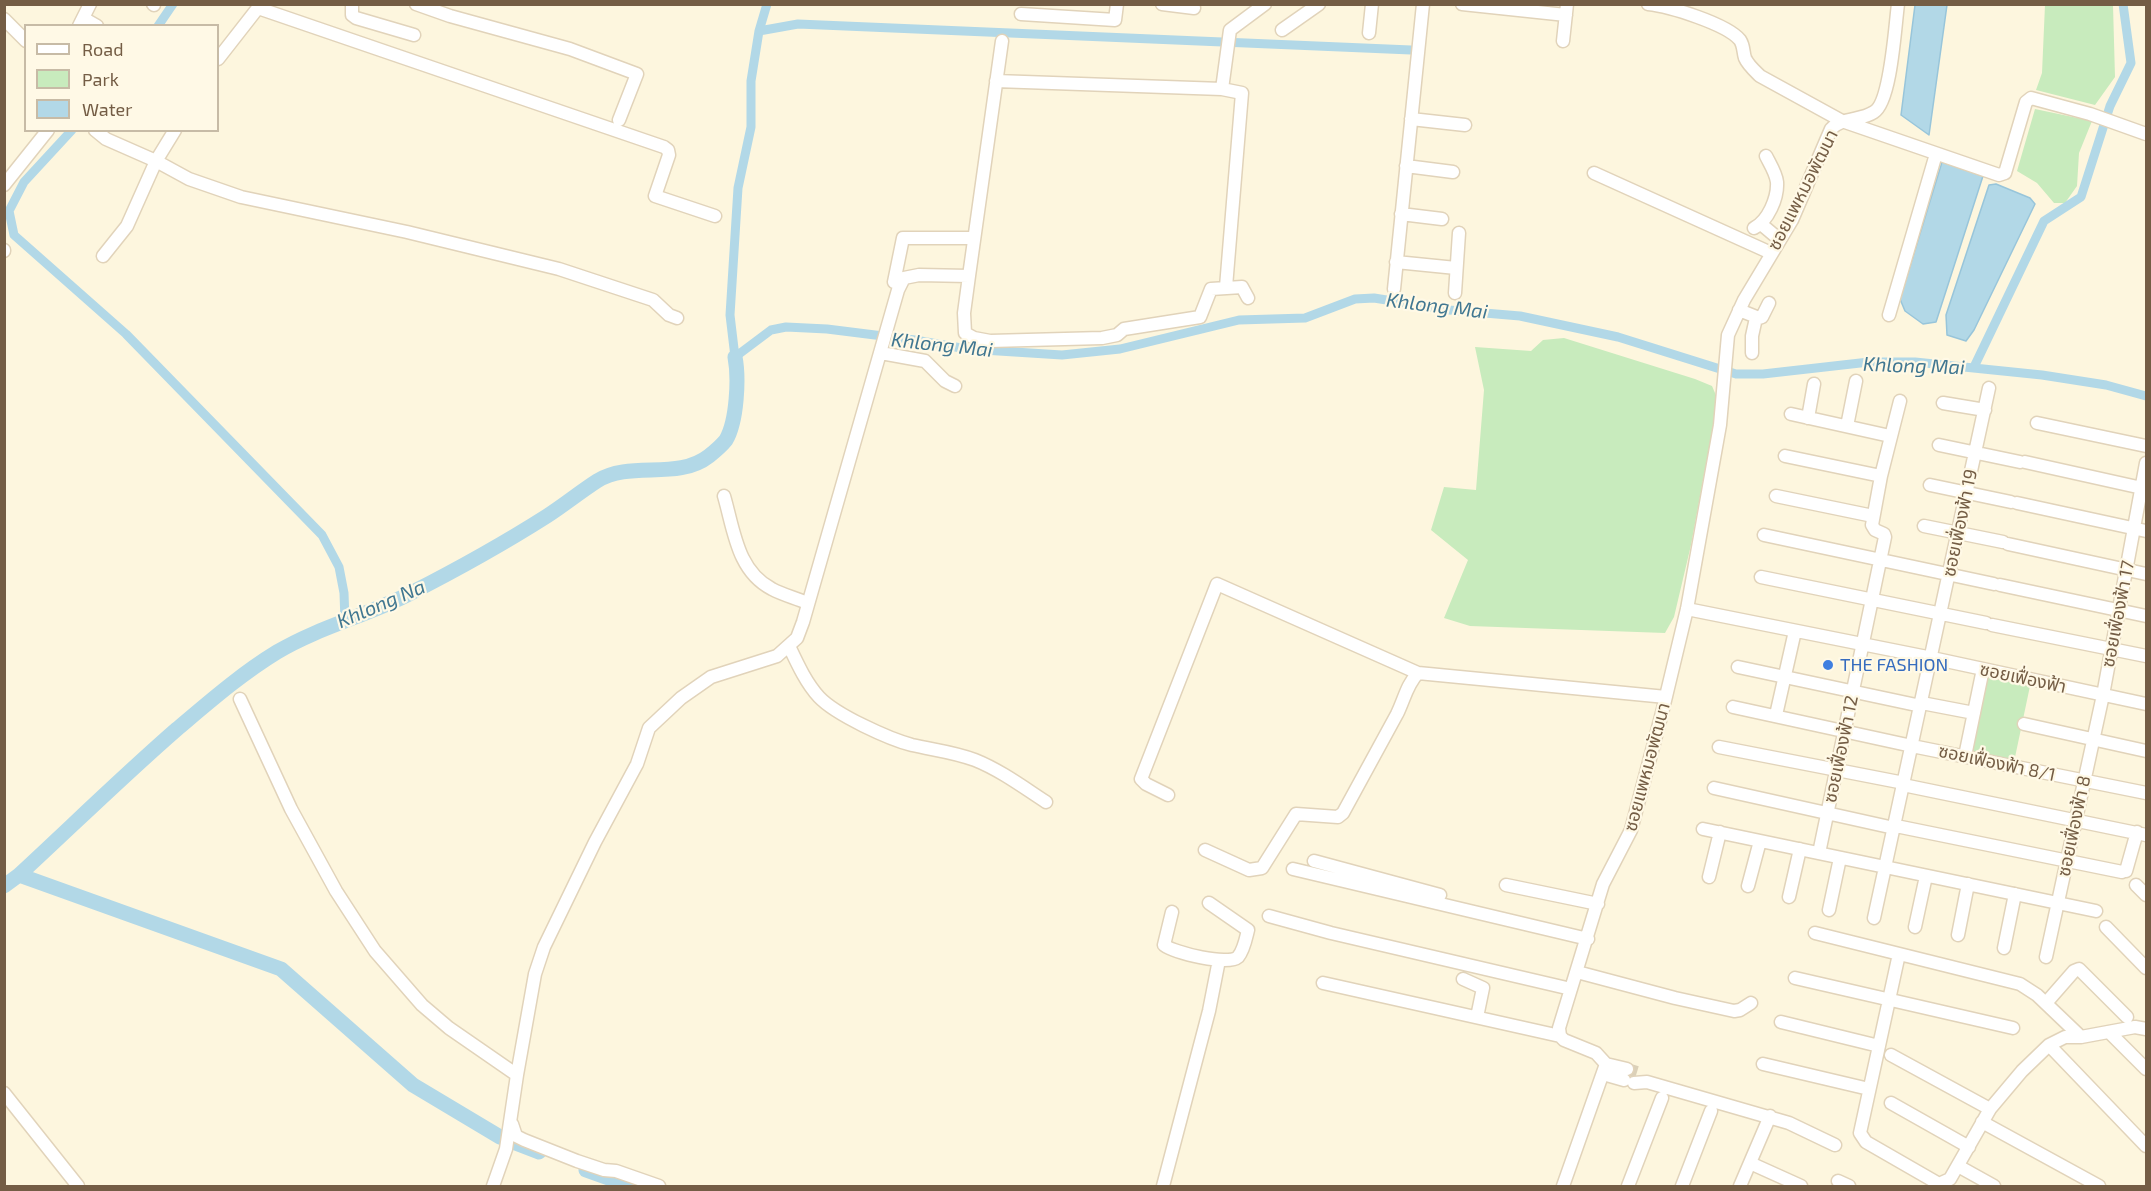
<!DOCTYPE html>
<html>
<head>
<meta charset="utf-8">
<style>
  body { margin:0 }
  #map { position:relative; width:2151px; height:1191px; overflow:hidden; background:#fdf6de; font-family:"Exo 2",sans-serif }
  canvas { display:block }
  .frame { position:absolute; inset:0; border:6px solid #745d45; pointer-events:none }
  .legend { position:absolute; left:24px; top:24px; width:195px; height:108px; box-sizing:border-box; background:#fff9e6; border:2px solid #c7bba6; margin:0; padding:8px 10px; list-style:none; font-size:18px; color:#745d45 }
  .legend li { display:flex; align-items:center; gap:12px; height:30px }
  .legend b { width:30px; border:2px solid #c7bba6 }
</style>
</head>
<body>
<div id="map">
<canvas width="2151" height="1191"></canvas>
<div class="frame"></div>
<ul class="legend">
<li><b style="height:8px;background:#fff"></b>Road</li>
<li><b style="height:16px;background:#c8ebbd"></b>Park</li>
<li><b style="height:16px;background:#b2d8e7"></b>Water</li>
</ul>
</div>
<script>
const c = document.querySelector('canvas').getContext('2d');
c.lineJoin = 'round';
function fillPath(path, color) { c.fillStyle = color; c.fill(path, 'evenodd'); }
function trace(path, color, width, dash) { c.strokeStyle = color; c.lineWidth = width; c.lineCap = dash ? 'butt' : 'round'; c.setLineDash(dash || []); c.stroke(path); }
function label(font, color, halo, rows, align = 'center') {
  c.font = font + ' "Exo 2","Noto Sans Thai",sans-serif'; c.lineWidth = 4.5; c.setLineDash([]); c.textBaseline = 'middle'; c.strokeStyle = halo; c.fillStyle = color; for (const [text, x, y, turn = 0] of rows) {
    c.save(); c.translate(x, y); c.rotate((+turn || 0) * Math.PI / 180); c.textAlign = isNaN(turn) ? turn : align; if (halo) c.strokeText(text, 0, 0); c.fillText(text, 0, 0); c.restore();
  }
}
fillPath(new Path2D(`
  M 2045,5 L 2113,5 L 2115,77 L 2095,105 L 2036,90 L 2042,73 Z
  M 2035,109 L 2092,121 L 2079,153 L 2077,186 L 2065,203 L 2054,203 L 2037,183 L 2017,171 Z
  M 1564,338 L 1695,379 L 1712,386 L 1718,400 L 1691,545 L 1674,617 L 1665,633 L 1470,626 L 1444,618 L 1468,560 L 1431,530 L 1444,487 L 1476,490 L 1484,390 L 1475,347 L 1531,351 L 1543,340 Z
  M 1987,677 L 2030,686 L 2014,762 L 1971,753 Z`), '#c8ebbd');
const water = new Path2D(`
  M 1915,5 L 1947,5 L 1929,135 L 1901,115 Z
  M 1942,162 L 1983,176 L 1936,322 L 1923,324 L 1905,311 L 1900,299 Z
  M 1996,184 L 2030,198 L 2035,204 L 1974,330 L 1966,341 L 1947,335 L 1946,315 L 1989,185 Z`);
fillPath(water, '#b2d8e7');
trace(water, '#98c5da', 1.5);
trace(new Path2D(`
  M 767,4 L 759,31 L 751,81 L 751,127 L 738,188 L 730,315 L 735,357 L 771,330 L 786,327 L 827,329 L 915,340 L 967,349 L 1062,355 L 1120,349 L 1239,320 L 1305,318 L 1355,299 L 1374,298 L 1449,310 L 1520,316 L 1618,337 L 1736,374 L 1763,374 L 1869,362 L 1915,362 L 2042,375 L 2106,385 L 2146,396
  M 158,26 L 173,4
  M 759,31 L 798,24 L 1411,50
  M 72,130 L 24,182 L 9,211 L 14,235 L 126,334 L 322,535 L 339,567 L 344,593 L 345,621
  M 1974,367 L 2044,221 L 2081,197 L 2110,106 L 2131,63 L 2123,4`), '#b2d8e7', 9);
trace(new Path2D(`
  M 19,875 L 281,969 L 413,1085 L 500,1137 L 539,1152
  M 4,886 L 19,875 C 72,826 123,776 177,729 C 209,702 241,674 277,652 C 319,627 366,616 409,594 C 456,570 503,544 547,516 C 564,505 580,492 597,481 C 631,460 677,481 709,456 C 714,452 722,445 726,440 C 737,421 739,378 735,357
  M 586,1170 L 631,1186`), '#b2d8e7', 15);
trace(new Path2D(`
  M 1627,1069 L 1637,1072`), '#dbd0b8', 12, [12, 6]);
const minor = new Path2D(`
  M 153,4 L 154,5
  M 352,4 L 352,15 L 356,18 L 414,35
  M 416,4 L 450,16 L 570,49 L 637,74 L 619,120
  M 1162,4 L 1194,8
  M 1462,4 L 1566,15
  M 1648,4 C 1669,6 1727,24 1740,40 C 1744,46 1743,52 1745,58 C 1748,65 1755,71 1760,76 L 1842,121 L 1999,175 L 2005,173 L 2026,102 L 2031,98 L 2090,114 L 2146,134
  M 258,8 L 664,147 L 668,150 L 669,155 L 655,196 L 715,216
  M 1021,14 L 1115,20 L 1117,4
  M 83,18 L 97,26
  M 4,19 L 26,41
  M 79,26 L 90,4
  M 1282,30 L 1319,4
  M 1369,33 L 1372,4
  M 1563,41 L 1567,4
  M 218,59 L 261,4
  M 996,81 L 1222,89 L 1242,93 L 1226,287
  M 1222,89 L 1230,30 L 1265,4
  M 1411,119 L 1465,125
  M 95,130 L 106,139 L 156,161 L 175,130
  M 1406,166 L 1453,172
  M 1594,173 L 1771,253
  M 4,185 L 48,130
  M 1401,214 L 1442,219
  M 1761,224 L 1780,240
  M 1754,228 C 1768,221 1778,198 1777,182 C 1776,173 1770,164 1766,156
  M 4,250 L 4,251
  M 103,256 L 127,226 L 156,161 L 189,179 L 241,197 L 407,232 L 559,269 L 653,300 L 669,315 L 677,318
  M 1396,262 L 1456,268
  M 969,276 L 1002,41
  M 894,282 L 903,238 L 974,238
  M 1394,289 L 1423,4
  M 1455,293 L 1459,233
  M 1739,310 L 1759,318 L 1762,317 L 1769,303
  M 1889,315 L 1936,154
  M 881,353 L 925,361 L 945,381 L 955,386
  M 1752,353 L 1752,336 L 1756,318
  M 1943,403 L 1985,410
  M 1791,414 L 1890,436
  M 1808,418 L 1814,384
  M 2037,423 L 2146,446
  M 1847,426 L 1856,381
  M 1939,445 L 2020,462
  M 1785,456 L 1881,476
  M 2025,462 L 2142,488
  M 1930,485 L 2011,502
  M 724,496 C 734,530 737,571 772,589 C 783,595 796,598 807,603
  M 1776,496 L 1873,516
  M 2017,503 L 2146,531
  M 1924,526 L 2003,542
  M 1764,535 L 1994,584
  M 2008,544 L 2146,574
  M 1761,577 L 1986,623
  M 2000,585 L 2146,616
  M 1687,609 L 1932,658 L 2146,704
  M 1992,625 L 2146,656
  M 789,646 C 797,663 806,683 819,697 C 836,715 889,739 912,745 C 934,750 954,752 975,760 C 1000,770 1023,787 1046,802
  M 1738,667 L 1921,706
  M 240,699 L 291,809 L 336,891 L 375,951 L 422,1005 L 449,1028 L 517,1075
  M 1927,704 L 1974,713
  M 1733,707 L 1912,746
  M 1776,715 L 1795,631
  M 2024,724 L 2146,751
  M 1719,747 L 1904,783
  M 1917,747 L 2146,793
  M 1965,756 L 1983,669
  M 1908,786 L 2146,835
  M 1714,788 L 1894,828
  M 1168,795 L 1146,784 L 1141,779 L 1217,584 L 1418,673
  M 1896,826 L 2122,872
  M 1703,829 L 2096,911
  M 1205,850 L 1249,870 L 1262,868 L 1296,814 L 1338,817 L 1343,813 C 1361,780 1379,747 1397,714 C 1404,700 1407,684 1418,673 L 1666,697
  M 1819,853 L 1885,537 L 1884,534 L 1875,530 L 1872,525 L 1881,476 L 1900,401
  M 1314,861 L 1440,895
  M 1293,869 L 1588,939
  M 2126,871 L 2137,832
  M 1709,877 L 1720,832
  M 1506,885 L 1598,904
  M 2136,885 L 2146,895
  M 1748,886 L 1760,841
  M 1789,897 L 1800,849
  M 1829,910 L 1840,858
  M 1172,912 L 1164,945 C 1175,953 1228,966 1238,957 C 1244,950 1246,938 1248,930 L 1209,903
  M 1269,916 L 1331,933 L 1571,989
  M 1874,918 L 1989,388
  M 1915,927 L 1926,876
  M 2106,927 L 2146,968
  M 1815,933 L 2020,984 L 2037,995 L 2081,1037
  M 1958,935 L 1968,884
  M 2004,948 L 2015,894
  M 1899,954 L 1860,1133 L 1866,1142 L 1939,1184
  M 2046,957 L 2103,695 L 2146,463
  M 1577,972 L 1675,998 L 1734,1011 L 1740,1010 L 1751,1003
  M 1795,978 L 2013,1028
  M 1463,979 L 1483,988 L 1477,1017
  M 1323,983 L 1560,1036
  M 2046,1003 L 2074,971 L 2079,969 L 2127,1017
  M 1781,1022 L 1879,1046
  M 2109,1032 L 2146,1069
  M 2049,1045 L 2146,1146
  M 1891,1055 L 1990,1109
  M 1606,1064 L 1627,1069
  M 1763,1064 L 1869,1089
  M 1603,1074 L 1624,1080
  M 1634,1083 L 1647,1082 L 1789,1123 L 1835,1145
  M 4,1093 L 78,1186
  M 1891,1103 L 1969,1147
  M 1982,1122 L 2099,1186
  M 512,1124 L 516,1136 L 524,1140 L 577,1161 L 604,1170 L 616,1171 L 659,1186
  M 1750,1163 L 1801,1186
  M 1958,1166 L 1994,1186
  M 1838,1181 L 1849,1186
  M 493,1186 L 506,1149 L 517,1075 L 535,974 L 544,947 L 595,842 L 637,764 L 649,728 L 681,698 L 711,677 L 777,656 L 797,638 L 803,622 L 898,290 L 904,278 L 919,275 L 969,276 L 964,313 L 965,333 L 974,338 L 990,341 L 1102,338 L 1117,335 L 1124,329 L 1200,317 L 1211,289 L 1242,287 L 1248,298
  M 1163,1186 L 1209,1011 L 1219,960
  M 1563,1186 L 1606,1064 L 1596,1053 L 1564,1040 L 1560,1036 L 1559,1028 L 1603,884 L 1631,830 L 1662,713 L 1687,609 L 1720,425 L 1728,335 L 1744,300 L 1792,220 L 1831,129 C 1842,117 1861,121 1874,112 C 1891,102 1895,26 1898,4
  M 1628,1186 L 1662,1098
  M 1682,1186 L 1711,1111
  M 1740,1186 L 1770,1116
  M 1939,1186 L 1939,1184 L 1950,1179 L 1990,1109 L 2022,1071 L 2049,1045 L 2065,1037 L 2081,1037 L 2135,1027 L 2146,1029`);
trace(minor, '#e1d3ba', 15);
trace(minor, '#fff', 12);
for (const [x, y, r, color] of [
  [1828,665,6,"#3f7fe0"]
]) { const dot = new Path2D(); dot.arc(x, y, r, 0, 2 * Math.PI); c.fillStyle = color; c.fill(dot); trace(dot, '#fff9e6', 2); }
label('18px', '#745d45', '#fff9e6', [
  ["ซอยแพหมอพัฒนา",1803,190,-63],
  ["ซอยเฟื่องฟ้า 19",1960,523,-78],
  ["ซอยเฟื่องฟ้า 17",2118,614,-79],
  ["ซอยเฟื่องฟ้า",2023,678,12],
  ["ซอยเฟื่องฟ้า 12",1841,749,-78],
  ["ซอยเฟื่องฟ้า 8/1",1997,763,12],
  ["ซอยแพหมอพัฒนา",1647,767,-75],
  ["ซอยเฟื่องฟ้า 8",2074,826,-78]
]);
label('18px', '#366cbe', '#fff9e6', [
  ["THE FASHION",1840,665]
], 'left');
label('italic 20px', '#417791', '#fff9e6', [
  ["Khlong Mai",1437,306,7],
  ["Khlong Mai",942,345,6],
  ["Khlong Mai",1914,366,2],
  ["Khlong Na",381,604,-23]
]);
</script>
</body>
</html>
